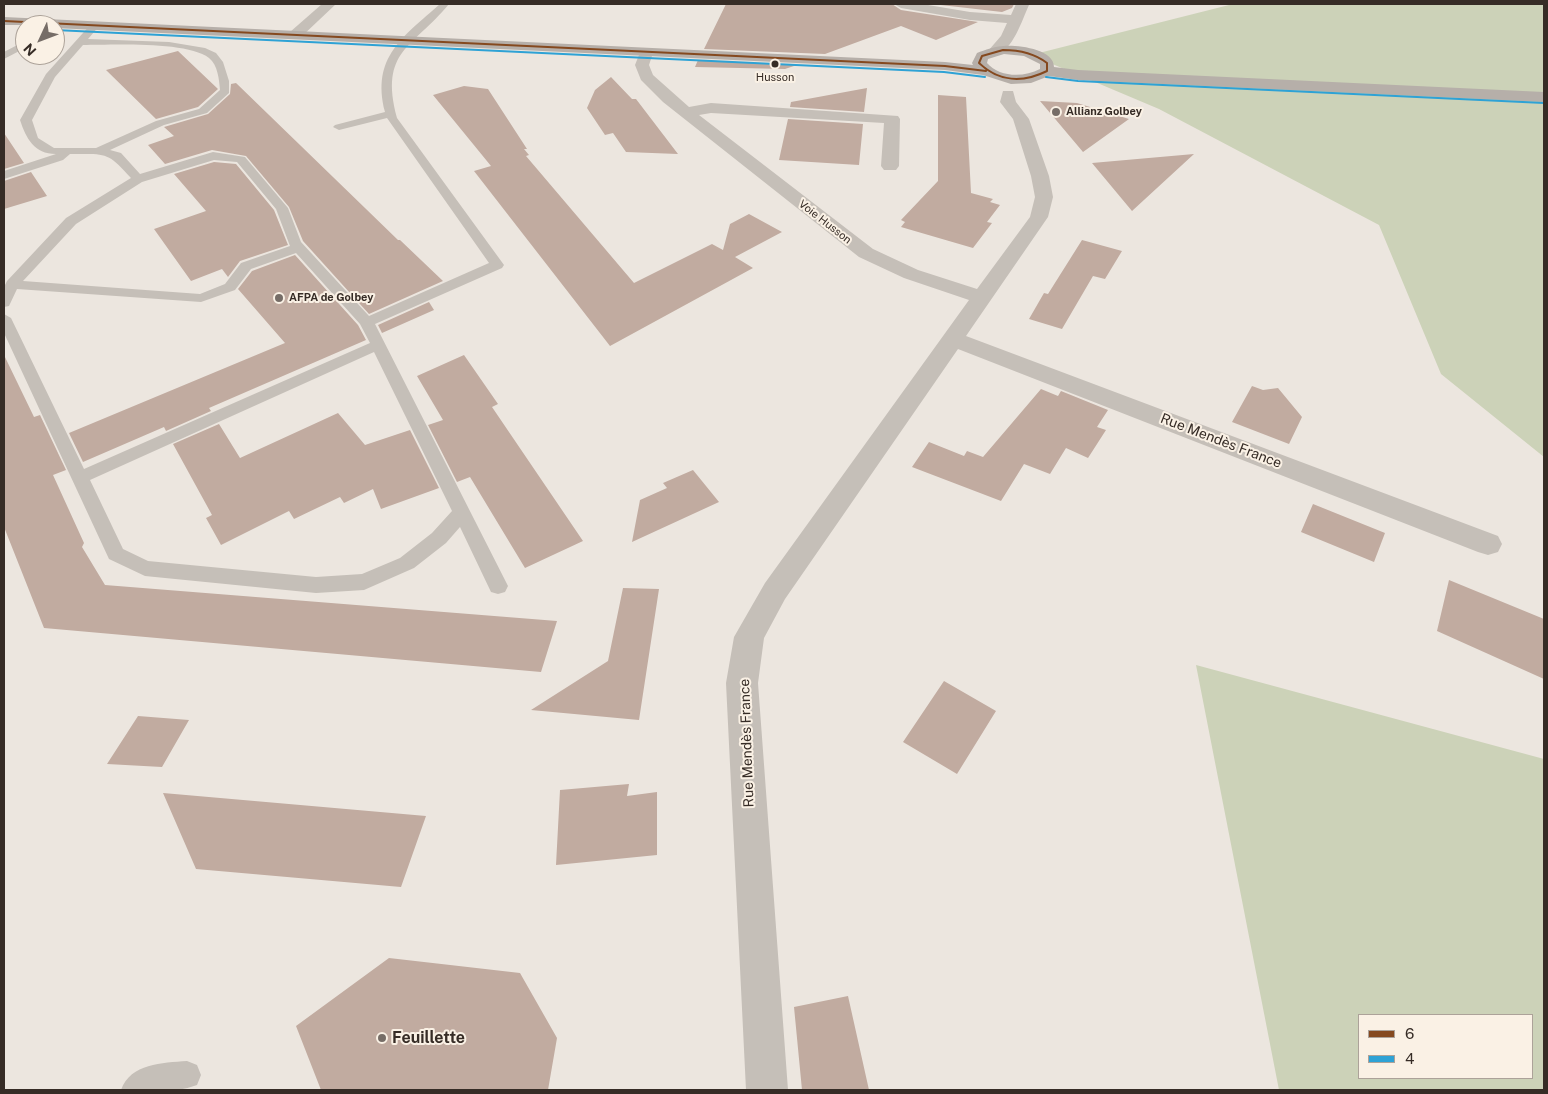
<!DOCTYPE html>
<html>
<head>
<meta charset="utf-8">
<style>
  body { margin:0 }
  #map { position:relative; width:1548px; height:1094px; overflow:hidden; background:#ece6df; font-family:"Public Sans",sans-serif }
  canvas { display:block }
  .frame { position:absolute; inset:0; border:5px solid #362c26; pointer-events:none }
  .legend { position:absolute; left:1358px; top:1014px; width:175px; height:65px; box-sizing:border-box; background:#faf1e5; border:1px solid #aca299; margin:0; padding:6px 9px; list-style:none; font-size:15px; color:#362c26 }
  .legend li { display:flex; align-items:center; gap:10px; height:25px }
  .legend b { width:25px; border:1px solid #aca299 }
  .north { position:absolute; left:15px; top:15px; width:50px; height:50px; box-sizing:border-box; background:#faf1e5; border:1px solid #aca299; border-radius:50%; rotate:227deg; font-size:14px; font-weight:700; line-height:20px; text-align:center; color:#362c26 }
  .north::after { content:''; display:block; margin:auto; width:18px; height:22px; background:#766d67; clip-path:polygon(50% 0,100% 100%,50% 72%,0 100%) }
</style>
</head>
<body>
<div id="map">
<canvas width="1548" height="1094"></canvas>
<div class="frame"></div>
<ul class="legend">
<li><b style="height:6px;background:#85491f"></b>6</li>
<li><b style="height:6px;background:#2ea2d5"></b>4</li>
</ul>
<div class="north">N</div>
</div>
<script>
const c = document.querySelector('canvas').getContext('2d');
c.lineJoin = 'round';
function fillPath(path, color) { c.fillStyle = color; c.fill(path, 'evenodd'); }
function trace(path, color, width, dash) { c.strokeStyle = color; c.lineWidth = width; c.lineCap = dash ? 'butt' : 'round'; c.setLineDash(dash || []); c.stroke(path); }
function label(font, color, halo, rows, align = 'center') {
  c.font = font + ' "Public Sans",sans-serif'; c.lineWidth = 4; c.setLineDash([]); c.textBaseline = 'middle'; c.strokeStyle = halo; c.fillStyle = color; for (const [text, x, y, turn = 0] of rows) {
    c.save(); c.translate(x, y); c.rotate((+turn || 0) * Math.PI / 180); c.textAlign = isNaN(turn) ? turn : align; if (halo) c.strokeText(text, 0, 0); c.fillText(text, 0, 0); c.restore();
  }
}
fillPath(new Path2D(`
  M 1233,4 L 1544,4 L 1544,457 L 1441,374 L 1379,225 L 1159,109 L 1031,55 Z
  M 1196,665 L 1544,759 L 1544,1090 L 1279,1090 ZM 1359,1015 L 1532,1015 L 1532,1078 L 1359,1078 Z`), '#ccd2b8');
fillPath(new Path2D(`
  M 726,4 L 892,4 L 901,10 L 978,22 L 936,40 L 901,26 L 825,54 L 704,49 Z
  M 932,4 L 1014,4 L 1012,8 L 1002,12 Z
  M 178,51 L 218,89 L 198,107 L 156,119 L 106,70 Z
  M 698,60 L 797,65 L 785,69 L 695,67 Z
  M 611,77 L 632,99 L 636,99 L 678,154 L 626,152 L 613,133 L 605,135 L 587,108 L 595,90 Z
  M 236,83 L 398,240 L 400,240 L 443,281 L 369,314 L 303,241 L 289,207 L 246,156 L 212,150 L 165,164 L 148,145 L 174,136 L 164,127 L 208,114 L 230,94 L 231,84 Z
  M 464,86 L 488,89 L 527,149 L 524,149 L 529,155 L 526,156 L 634,283 L 712,244 L 723,250 L 730,224 L 749,214 L 782,232 L 735,257 L 753,268 L 610,346 L 474,171 L 491,166 L 433,95 Z
  M 867,88 L 864,112 L 790,107 L 791,102 Z
  M 938,95 L 966,97 L 971,193 L 993,199 L 990,202 L 1000,205 L 987,222 L 992,223 L 973,248 L 901,227 L 905,222 L 901,220 L 938,181 Z
  M 1040,101 L 1077,103 L 1129,119 L 1083,152 Z
  M 788,119 L 863,124 L 859,165 L 779,160 Z
  M 4,133 L 24,163 L 4,169 Z
  M 1194,154 L 1132,211 L 1092,163 Z
  M 214,162 L 236,164 L 274,210 L 288,245 L 240,261 L 228,277 L 222,269 L 191,281 L 154,229 L 206,211 L 174,174 Z
  M 31,172 L 47,196 L 4,209 L 4,181 Z
  M 1082,240 L 1122,251 L 1105,279 L 1093,276 L 1062,329 L 1029,319 L 1044,293 L 1048,294 Z
  M 295,255 L 358,325 L 366,340 L 209,408 L 211,411 L 166,431 L 164,427 L 83,462 L 69,433 L 285,343 L 238,289 L 252,271 Z
  M 429,302 L 434,310 L 382,333 L 378,325 Z
  M 4,355 L 34,417 L 40,415 L 66,470 L 53,475 L 84,543 L 82,547 L 105,585 L 557,621 L 541,672 L 44,628 L 4,527 Z
  M 464,355 L 498,404 L 492,407 L 583,541 L 525,568 L 470,477 L 457,482 L 428,425 L 443,420 L 417,376 Z
  M 1252,386 L 1263,390 L 1278,388 L 1302,417 L 1289,444 L 1232,422 Z
  M 1041,389 L 1058,396 L 1061,391 L 1108,410 L 1097,427 L 1106,430 L 1088,458 L 1066,448 L 1050,474 L 1024,464 L 1001,501 L 912,467 L 929,442 L 964,456 L 967,451 L 983,457 Z
  M 338,413 L 365,445 L 410,430 L 439,488 L 381,509 L 373,489 L 344,503 L 340,497 L 294,519 L 289,511 L 221,545 L 206,518 L 212,515 L 173,444 L 219,424 L 240,458 Z
  M 693,470 L 719,502 L 632,542 L 640,500 L 667,488 L 663,483 Z
  M 1313,504 L 1385,533 L 1374,562 L 1301,532 Z
  M 1449,580 L 1544,619 L 1544,679 L 1437,631 Z
  M 623,588 L 659,589 L 639,720 L 531,710 L 608,661 Z
  M 944,681 L 996,711 L 957,774 L 903,742 Z
  M 138,716 L 189,720 L 162,767 L 107,764 Z
  M 629,784 L 627,796 L 657,792 L 657,855 L 556,865 L 560,790 Z
  M 163,793 L 346,809 L 426,816 L 401,887 L 196,869 Z
  M 389,958 L 520,973 L 557,1038 L 548,1090 L 321,1090 L 296,1026 Z
  M 848,996 L 869,1090 L 802,1090 L 794,1007 Z`), '#c1aba0');
fillPath(new Path2D(`
  M 440,4 L 449,4 C 413,48 379,50 397,118 L 504,265 L 502,268 L 375,324 L 508,586 L 505,592 L 498,594 L 491,592 L 460,527 L 446,543 L 414,568 L 364,590 L 316,593 L 145,576 L 109,559 L 4,333 L 4,314 L 11,318 L 84,469 L 370,343 L 360,324 L 296,253 L 251,269 L 235,290 L 201,302 L 17,289 L 9,306 L 4,307 L 4,287 L 7,281 L 66,218 L 131,178 C 107,151 106,154 70,154 L 63,160 L 4,179 L 4,171 L 56,154 C 34,154 26,138 20,120 L 46,74 L 92,23 L 95,22 L 100,25 L 88,39 L 169,42 L 205,48 L 216,53 L 223,62 L 229,81 L 229,93 L 207,113 L 164,125 L 110,150 L 121,153 L 140,174 L 213,152 L 245,157 L 288,208 L 301,242 L 369,316 L 489,263 L 387,118 L 339,130 L 333,127 L 335,125 L 385,112 C 371,57 403,37 440,4 ZM 83,45 C 111,45 187,41 209,58 C 218,65 219,80 220,90 L 199,109 L 156,121 L 96,148 L 54,148 L 38,138 L 32,120 L 55,77 ZM 214,160 L 237,162 L 276,209 L 290,246 L 241,263 L 225,284 L 200,294 L 23,281 L 76,224 L 142,182 ZM 374,352 L 452,511 L 432,533 L 400,558 L 362,574 L 316,577 L 148,561 L 123,549 L 90,480 Z
  M 25,41 L 25,48 L 4,59 L 4,52 Z
  M 187,1061 L 197,1065 L 201,1075 L 197,1085 C 174,1094 145,1090 121,1090 C 131,1063 162,1063 187,1061 Z`), '#c5bfb8');
fillPath(new Path2D(`
  M 322,4 L 336,4 L 300,38 L 290,38 L 288,35 L 290,32 Z
  M 894,4 L 922,4 L 970,12 L 1011,15 L 1016,4 L 1029,5 C 1022,20 1013,51 995,55 L 988,51 L 1001,36 L 1007,23 L 970,20 L 901,8 Z
  M 646,49 L 653,53 L 649,65 L 653,75 L 689,107 L 711,103 L 898,116 L 900,119 L 899,166 L 896,170 L 884,170 L 881,166 L 884,123 L 711,113 L 699,115 L 873,249 L 918,270 L 977,289 L 1030,217 L 1035,197 L 1031,176 L 1013,119 L 1000,102 L 1003,91 L 1013,91 L 1016,102 L 1029,119 L 1049,176 L 1053,197 L 1048,217 L 966,336 L 1498,536 L 1502,544 L 1498,552 L 1488,555 L 1478,552 L 958,349 L 785,599 L 764,638 L 758,683 L 788,1090 L 746,1090 L 726,683 L 734,637 L 765,583 L 969,300 L 904,278 L 859,257 L 663,102 L 641,80 L 635,65 L 641,50 Z`), '#c5bfb8');
fillPath(new Path2D(`
  M 4,17 L 945,62 L 973,65 L 972,63 L 977,53 C 985,50 995,46 1004,46 C 1018,45 1054,49 1054,67 L 1078,70 L 1544,92 L 1544,102 L 1078,80 L 1049,76 L 1031,83 L 1011,84 L 983,75 L 945,70 L 55,28 L 55,25 L 4,25 ZM 1004,54 L 1024,56 L 1040,64 L 1040,69 C 1023,78 999,77 987,63 L 988,59 Z`), '#b6afa9');
trace(new Path2D(`
  M 4,21 L 945,66 L 986,71
  M 1003,50 C 1019,50 1034,53 1047,63 L 1047,71 C 1023,83 999,82 979,63 L 982,56 Z`), '#85491f', 2);
trace(new Path2D(`
  M 55,30 L 944,72 L 985,77
  M 1046,77 L 1078,81 L 1544,103`), '#2ea2d5', 2);
for (const [x, y, r, color] of [
  [775,64,4.5,"#362c26"],
  [1056,112,5,"#766d67"],
  [279,298,5,"#766d67"],
  [382,1038,5,"#766d67"]
]) { const dot = new Path2D(); dot.arc(x, y, r, 0, 2 * Math.PI); c.fillStyle = color; c.fill(dot); trace(dot, '#faf1e5', 2); }
label('11px', '#362c26', '#faf1e5', [
  ["Husson",775,78]
]);
label('bold 11px', '#362c26', '#faf1e5', [
  ["Allianz Golbey",1066,112],
  ["AFPA de Golbey",289,298]
], 'left');
label('11px', '#362c26', '#faf1e5', [
  ["Voie Husson",825,222,38]
]);
label('14px', '#362c26', '#faf1e5', [
  ["Rue Mendès France",1221,441,21],
  ["Rue Mendès France",747,743,-92]
]);
label('bold 16px', '#362c26', '#faf1e5', [
  ["Feuillette",392,1038]
], 'left');
</script>
</body>
</html>
